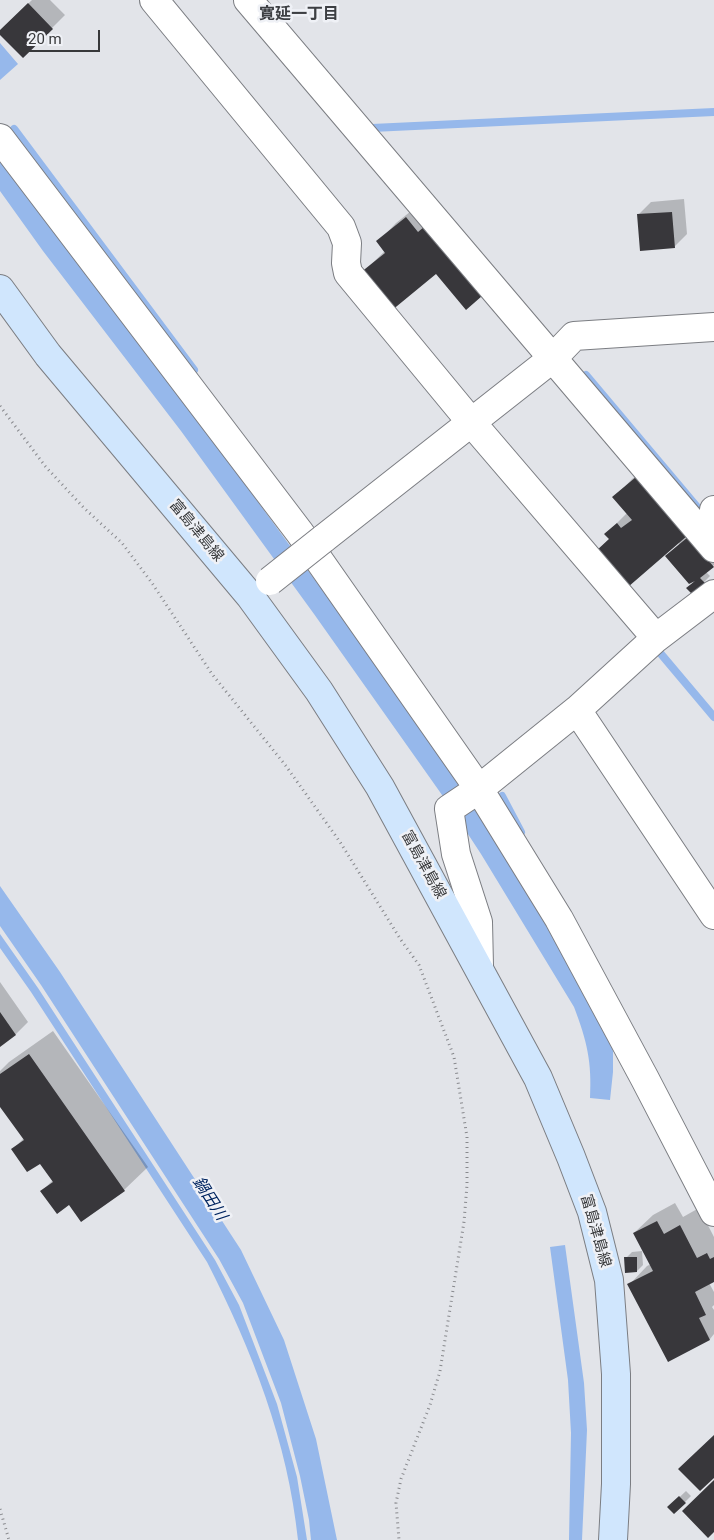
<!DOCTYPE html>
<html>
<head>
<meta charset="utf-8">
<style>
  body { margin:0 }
  #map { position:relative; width:714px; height:1540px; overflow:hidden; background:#e2e4e9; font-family:Roboto,sans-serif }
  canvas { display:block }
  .scale { position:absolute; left:20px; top:30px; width:80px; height:22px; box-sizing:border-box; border:2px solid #38393b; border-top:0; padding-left:6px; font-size:15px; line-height:18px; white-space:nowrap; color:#38393b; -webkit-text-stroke:4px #eff1f6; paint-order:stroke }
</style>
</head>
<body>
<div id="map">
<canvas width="714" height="1540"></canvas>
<div class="scale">20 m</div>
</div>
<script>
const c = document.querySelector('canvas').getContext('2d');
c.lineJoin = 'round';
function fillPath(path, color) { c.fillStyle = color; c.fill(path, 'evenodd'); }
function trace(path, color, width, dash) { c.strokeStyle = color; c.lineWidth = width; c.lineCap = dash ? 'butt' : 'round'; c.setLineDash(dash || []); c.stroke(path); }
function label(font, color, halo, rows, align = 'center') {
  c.font = font + ' Roboto,"Noto Sans JP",sans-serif'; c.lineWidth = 5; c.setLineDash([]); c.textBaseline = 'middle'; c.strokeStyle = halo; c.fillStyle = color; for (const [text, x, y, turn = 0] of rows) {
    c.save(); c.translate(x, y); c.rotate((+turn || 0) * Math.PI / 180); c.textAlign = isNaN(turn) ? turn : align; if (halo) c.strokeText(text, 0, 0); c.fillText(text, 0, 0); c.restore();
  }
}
fillPath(new Path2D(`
  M 0,43 L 18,64 L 0,80 Z
  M 0,160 L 231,465 L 358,639 L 479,814 L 588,988 L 606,1027 L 613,1051 L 613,1072 L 610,1100 L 590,1098 C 592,1062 587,1041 574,1007 L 481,854 L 447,802 L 314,614 L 181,431 L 43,251 L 0,191 Z
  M 0,886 L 60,972 L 241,1250 L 284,1340 L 316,1439 L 337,1540 L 311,1540 L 309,1520 L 300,1476 L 281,1403 L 243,1303 L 219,1259 L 41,985 L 0,926 Z
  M 0,934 L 38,988 L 215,1260 L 239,1305 L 277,1404 L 297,1477 L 307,1540 L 298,1540 C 288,1442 252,1350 207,1262 L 31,992 L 0,948 Z
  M 565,1245 L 584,1383 L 587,1430 L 582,1540 L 569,1540 L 571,1433 L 568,1380 L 550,1247 Z`), '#96b8eb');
fillPath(new Path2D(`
  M 32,0 L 50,0 L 65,15 L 23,57 L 0,33 L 0,31 Z
  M 684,199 L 687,234 L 674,247 L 638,215 L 651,202 Z
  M 425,200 L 437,214 L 444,208 L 471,240 L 445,267 L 362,273 L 385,251 L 378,242 L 396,223 Z
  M 655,460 L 714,540 L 714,565 L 706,572 L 710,576 L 704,582 L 688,588 L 696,579 L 667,556 L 679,544 L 678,542 L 597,551 L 610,538 L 606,534 L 627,513 L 614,498 L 632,479 Z
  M 0,982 L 28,1022 L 16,1034 L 0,1045 Z
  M 53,1031 L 148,1167 L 124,1190 L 70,1204 L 42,1191 L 53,1180 L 40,1162 L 13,1149 L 24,1138 L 0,1105 L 0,1071 L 9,1062 Z
  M 675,1203 L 683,1217 L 699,1208 L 714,1237 L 714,1281 L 709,1283 L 714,1292 L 714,1305 L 712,1307 L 714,1310 L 714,1334 L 710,1339 L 668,1360 L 629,1285 L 647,1266 L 651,1264 L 634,1233 L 653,1215 Z
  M 642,1251 L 643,1265 L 637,1271 L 626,1258 L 632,1252 Z
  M 686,1491 L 691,1496 L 674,1513 L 669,1507 Z`), '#0003');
trace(new Path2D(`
  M 372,128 L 714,112
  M 14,129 L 194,370
  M 586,375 L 698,508
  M 661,654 L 714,717
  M 502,796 L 521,832`), '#96b8eb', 8);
fillPath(new Path2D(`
  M 28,3 L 53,29 L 23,58 L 0,35 L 0,30 Z
  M 672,212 L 675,248 L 640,251 L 637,214 Z
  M 406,217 L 418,232 L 425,226 L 482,296 L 466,310 L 436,274 L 391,311 L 360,273 L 385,253 L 376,241 Z
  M 636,477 L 687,536 L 628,587 L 596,551 L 609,539 L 604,534 L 617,523 L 621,528 L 632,520 L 612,497 Z
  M 688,537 L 714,567 L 700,578 L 705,583 L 692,594 L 686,588 L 695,581 L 689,584 L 665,556 Z
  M 0,1012 L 16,1035 L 0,1047 Z
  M 29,1054 L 125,1191 L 81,1222 L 69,1205 L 57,1214 L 40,1191 L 53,1182 L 40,1164 L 27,1172 L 11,1149 L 24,1140 L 0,1107 L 0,1074 Z
  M 657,1221 L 664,1234 L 680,1225 L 697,1258 L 707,1253 L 710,1259 L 714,1257 L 714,1282 L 695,1292 L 706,1315 L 699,1318 L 710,1340 L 668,1362 L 627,1284 L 653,1271 L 633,1233 Z
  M 624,1257 L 637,1257 L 637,1272 L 625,1273 Z
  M 714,1435 L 714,1478 L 700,1491 L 678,1469 Z
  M 714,1480 L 714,1532 L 708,1538 L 682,1511 Z
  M 679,1496 L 686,1503 L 674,1514 L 667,1507 Z`), '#38373b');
const minor = new Path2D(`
  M 154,0 L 341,227 L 347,243 L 346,263 L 348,273 L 471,422 L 656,638
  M 248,0 L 714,548
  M 0,138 L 300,533 L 479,789 L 559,919 L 645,1079 L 714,1212
  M 323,539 L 553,358 L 574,336 L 714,327
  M 711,544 L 714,510
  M 577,710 L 714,915
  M 479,966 L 478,922 L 456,854 L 449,809 L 479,789 L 577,710 L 656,638 L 714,594`);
const secondary = new Path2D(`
  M 0,289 L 48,355 L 250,596 L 319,691 L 380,787 L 538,1078 L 571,1157 L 592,1212 L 609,1280 L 616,1374 L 616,1484 L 613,1540`);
trace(minor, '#7b7d82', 30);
trace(secondary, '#7b7d82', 30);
trace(new Path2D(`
  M 0,406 L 45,466 L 84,508 L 122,543 L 152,583 L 212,674 L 286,766 L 340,842 L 401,940 L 419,965 L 454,1057 L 467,1137 L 467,1185 L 464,1222 L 440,1371 L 430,1405 L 401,1479 L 396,1503 L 399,1540
  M 0,1509 L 9,1540`), '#88898d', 3, [1, 4]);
trace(minor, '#fff', 28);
trace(secondary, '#d0e6fd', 28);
const minorBridge = new Path2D(`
  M 270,581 L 323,539`);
trace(minorBridge, '#7b7d82', 30, []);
trace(minorBridge, '#fff', 28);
label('15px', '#38393b', '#eff1f6', [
  ["富島津島線",196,531,50],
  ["富島津島線",423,865,61],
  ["富島津島線",595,1231,74]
]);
label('bold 16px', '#3d3f43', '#eff1f6', [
  ["寛延一丁目",299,15]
]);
label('italic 16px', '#002560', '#eff1f6', [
  ["鍋田川",209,1199,57]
]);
</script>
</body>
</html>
